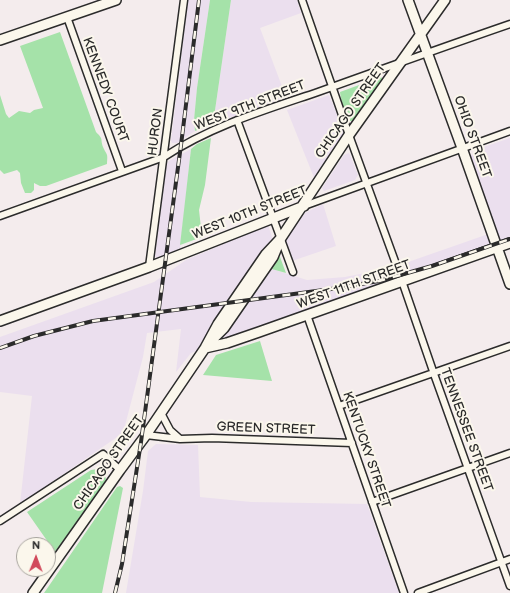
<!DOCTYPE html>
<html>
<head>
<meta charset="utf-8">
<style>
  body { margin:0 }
  #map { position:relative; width:510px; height:593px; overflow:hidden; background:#f4eced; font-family:"Balsamiq Sans",sans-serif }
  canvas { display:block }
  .north { position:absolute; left:16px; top:537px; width:40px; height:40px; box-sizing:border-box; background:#fbf7ec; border:1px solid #a8a59f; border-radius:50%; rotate:1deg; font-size:11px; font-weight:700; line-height:16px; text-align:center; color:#2b2b2b }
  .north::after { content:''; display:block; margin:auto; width:14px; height:18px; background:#d1495b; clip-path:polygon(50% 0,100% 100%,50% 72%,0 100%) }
</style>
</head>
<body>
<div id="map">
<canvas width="510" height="593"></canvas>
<div class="north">N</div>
</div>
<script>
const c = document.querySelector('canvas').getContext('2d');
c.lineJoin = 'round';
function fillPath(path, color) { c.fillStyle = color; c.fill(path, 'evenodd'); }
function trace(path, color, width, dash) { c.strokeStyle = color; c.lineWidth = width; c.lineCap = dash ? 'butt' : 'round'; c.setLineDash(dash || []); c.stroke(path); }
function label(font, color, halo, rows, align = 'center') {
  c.font = font + ' "Balsamiq Sans",sans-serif'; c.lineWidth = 4; c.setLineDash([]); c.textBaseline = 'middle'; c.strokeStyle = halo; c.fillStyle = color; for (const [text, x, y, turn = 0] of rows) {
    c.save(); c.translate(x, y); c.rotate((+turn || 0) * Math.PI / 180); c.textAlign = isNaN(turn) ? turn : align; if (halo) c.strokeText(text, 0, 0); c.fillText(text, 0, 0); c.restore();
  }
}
fillPath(new Path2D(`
  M 188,0 L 210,0 L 197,88 L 194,120 L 195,131 L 177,143 L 172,143 L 171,141 Z
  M 231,0 L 297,0 L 301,13 L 260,28 L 286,97 L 213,124 Z
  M 329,95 L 345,134 L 315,180 L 287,110 Z
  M 510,138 L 510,241 L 191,353 L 176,372 L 181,329 L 147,333 L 143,357 L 123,433 L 20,504 L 32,396 L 0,392 L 0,337 L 154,282 L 186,260 L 268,225 L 273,240 L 256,264 L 307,280 L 345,277 L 391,268 L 497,231 L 470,157 L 475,150 Z
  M 191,149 L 180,251 L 162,257 L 155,257 L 166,164 L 169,161 Z
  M 349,153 L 358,175 L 355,180 L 324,191 L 322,188 L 344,155 Z
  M 323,204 L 336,246 L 292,261 L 285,240 L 305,213 Z
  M 156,444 L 198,445 L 200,497 L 251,502 L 367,504 L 399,593 L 126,593 L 143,491 L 148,451 Z`), '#ebdfee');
fillPath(new Path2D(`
  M 210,0 L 231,0 L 213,124 L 195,131 L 194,120 L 197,88 Z
  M 60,32 L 96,132 C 104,140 100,138 103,147 C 107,156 108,152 107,164 L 46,186 L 40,186 L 34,183 L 34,190 L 31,193 L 25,193 L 21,183 L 20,173 L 17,170 L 4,174 L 0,170 L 0,95 L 6,114 L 9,118 L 19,111 L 30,113 L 34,110 L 43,108 L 20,46 Z
  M 381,77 L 383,80 L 358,117 L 354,121 L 350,121 C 345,114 341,101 340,92 Z
  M 211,138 L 205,185 L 199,210 L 202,237 L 180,245 L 191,149 L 197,144 Z
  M 277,254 L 280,257 L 286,273 L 268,268 Z
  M 260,341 L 272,381 L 203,375 L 216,355 Z
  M 98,469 L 105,475 L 106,480 L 55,552 L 27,512 L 91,470 Z
  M 120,486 L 123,488 L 102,593 L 44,593 L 117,487 Z`), '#a5e2a9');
const street = new Path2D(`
  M 302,0 L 349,135 L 396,264
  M 67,17 L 122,171
  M 237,120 L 293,272
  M 304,206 L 510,131
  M 0,216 L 164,157 C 211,126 265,110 318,92 C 382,69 446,46 510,24
  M 149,267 L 184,0
  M 402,281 L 434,374 L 510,586
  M 307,315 L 404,593
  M 339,406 L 510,346
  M 161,413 L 170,430 L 179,438
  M 146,435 L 180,439 L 212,438 L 352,443
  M 372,502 L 510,453
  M 0,521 L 103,454 L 120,470
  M 418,593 L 510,559`);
const secondary = new Path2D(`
  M 408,0 L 462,148 L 510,284
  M 0,40 L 116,0
  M 0,321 L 149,267 L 304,206
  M 214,338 L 224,328 L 273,257 L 278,245
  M 205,348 L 227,343 L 259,332 L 510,243
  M 33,593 L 120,470 L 146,435 L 205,348 L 218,324 L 266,254 L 281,238 L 349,135 L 445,0`);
trace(street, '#2b2b2b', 9);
trace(secondary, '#2b2b2b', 12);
trace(street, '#fbf7ec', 6);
trace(secondary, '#fbf7ec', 9);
const rail = new Path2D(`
  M 0,348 L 34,336 L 93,321 L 331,289 L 379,281 L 432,266 L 510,239
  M 115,593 L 122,564 L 141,442 L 181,145 L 199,0`);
trace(rail, '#2b2b2b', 4);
trace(rail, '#fbf7ec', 2.5, [8]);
label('13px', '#2b2b2b', '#fbf7ec', [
  ["KENNEDY COURT",105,90,70],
  ["WEST 9TH STREET",250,106,-21],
  ["CHICAGO STREET",351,111,-55],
  ["HURON",156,132,-83],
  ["OHIO STREET",472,137,70],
  ["WEST 10TH STREET",250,213,-22],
  ["WEST 11TH STREET",354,285,-20],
  ["GREEN STREET",266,429,2],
  ["TENNESSEE STREET",466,430,70],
  ["KENTUCKY STREET",366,450,71],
  ["CHICAGO STREET",109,463,-55]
]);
</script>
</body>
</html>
